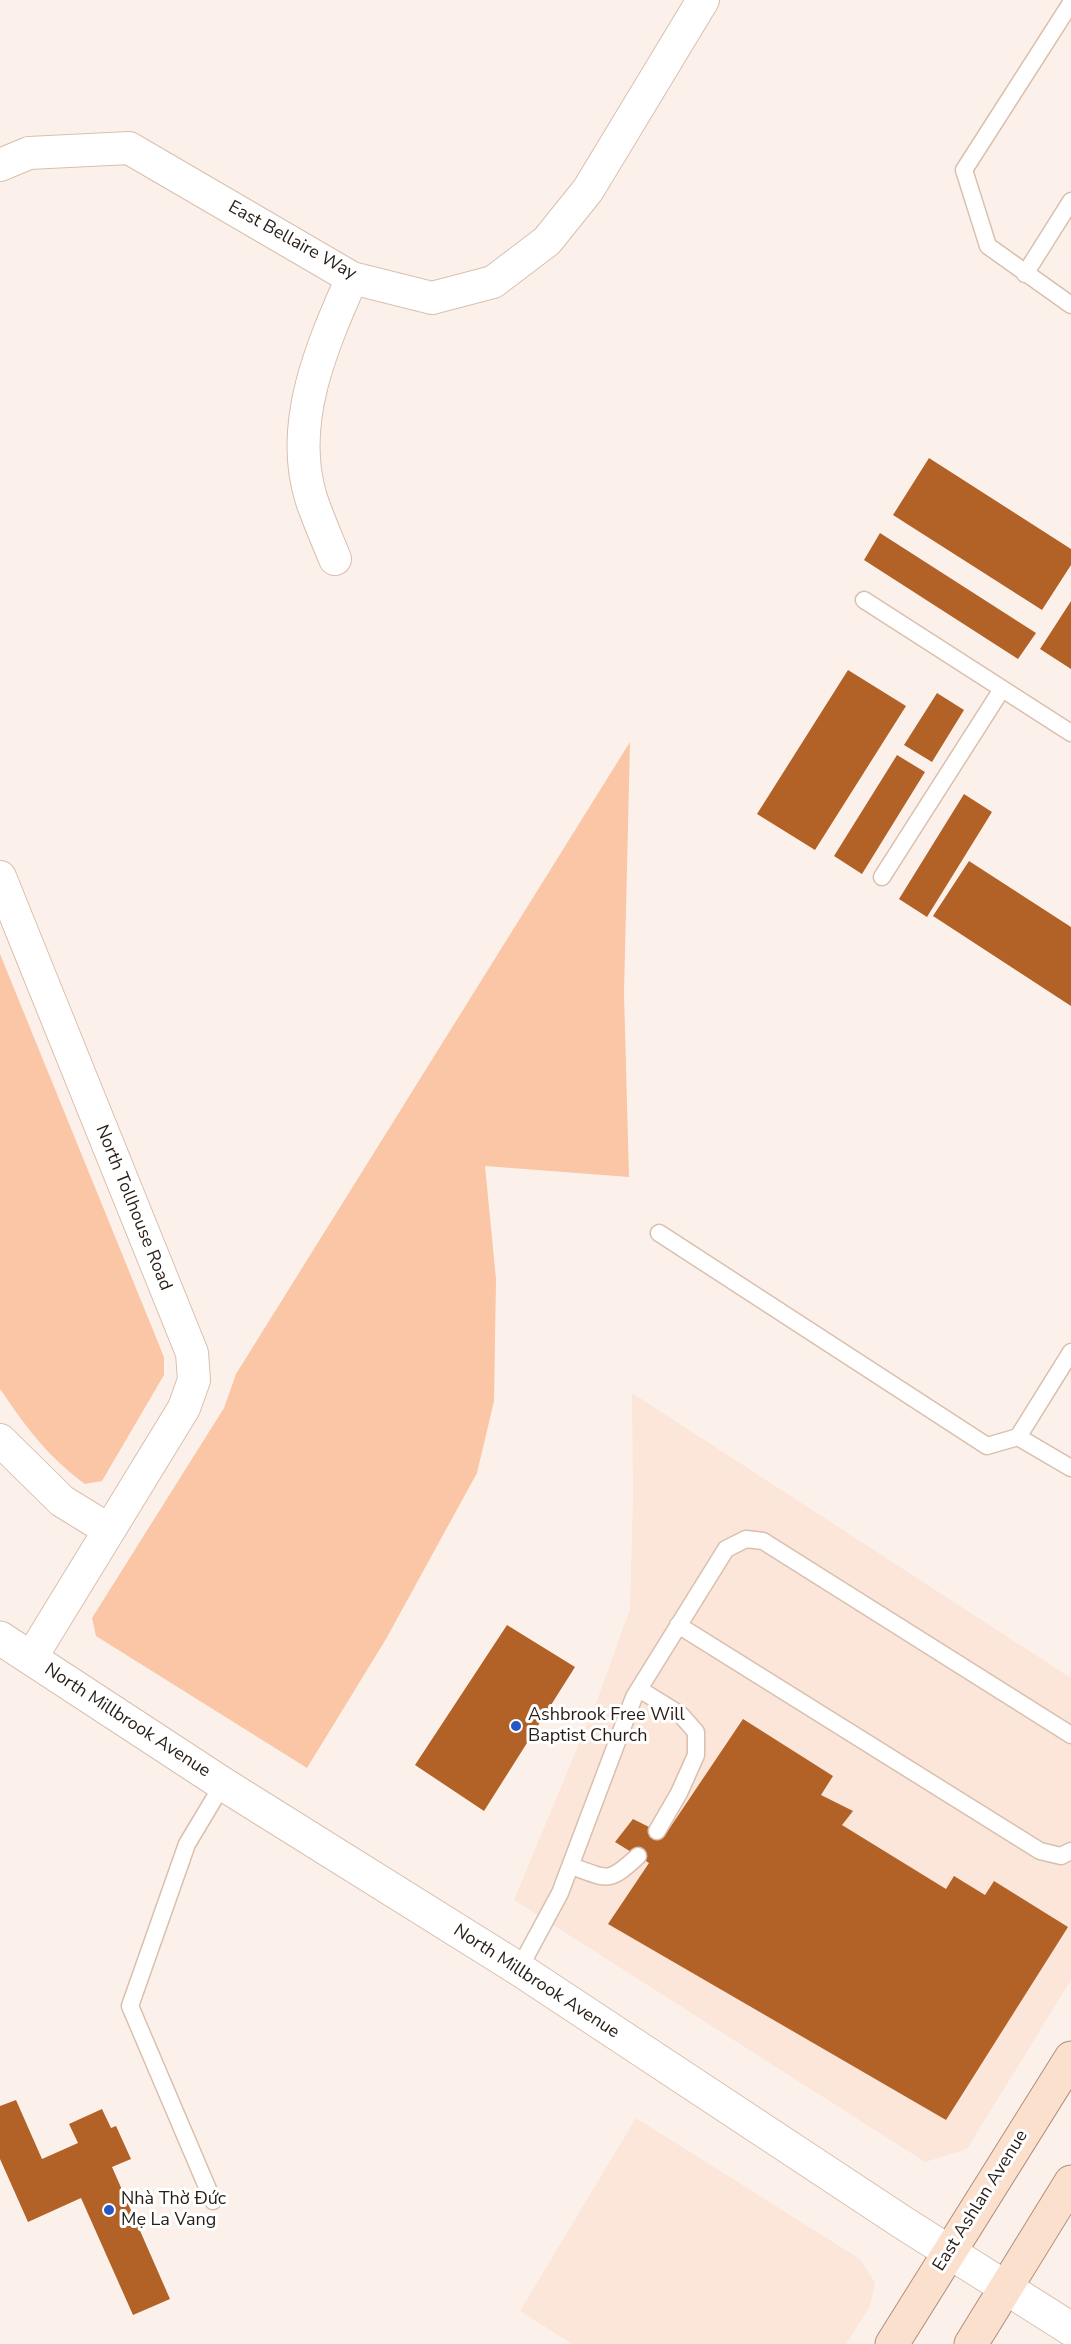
<!DOCTYPE html>
<html>
<head>
<meta charset="utf-8">
<style>
  body { margin:0 }
  canvas { display:block; background:#fcf1ea }
</style>
</head>
<body>
<canvas width="1071" height="2344"></canvas>
<script>
const c = document.querySelector('canvas').getContext('2d');
c.lineJoin = 'round';
function fillPath(path, color) { c.fillStyle = color; c.fill(path, 'evenodd'); }
function trace(path, color, width, dash) { c.strokeStyle = color; c.lineWidth = width; c.lineCap = dash ? 'butt' : 'round'; c.setLineDash(dash || []); c.stroke(path); }
function label(font, color, halo, rows, align = 'center') {
  c.font = font + ' "Nunito Sans",sans-serif'; c.lineWidth = 6; c.setLineDash([]); c.textBaseline = 'middle'; c.strokeStyle = halo; c.fillStyle = color; for (const [text, x, y, turn = 0] of rows) {
    c.save(); c.translate(x, y); c.rotate((+turn || 0) * Math.PI / 180); c.textAlign = isNaN(turn) ? turn : align; if (halo) c.strokeText(text, 0, 0); c.fillText(text, 0, 0); c.restore();
  }
}
fillPath(new Path2D(`
  M 632,1393 L 1071,1678 L 1071,1980 L 967,2149 L 925,2162 L 514,1900 L 598,1698 L 630,1609 L 633,1497 Z
  M 636,2118 L 860,2259 L 875,2283 L 870,2306 L 846,2344 L 572,2344 L 520,2311 Z`), '#fbe6d9');
fillPath(new Path2D(`
  M 630,742 L 624,993 L 629,1177 L 485,1166 L 496,1279 L 494,1401 L 477,1473 L 386,1639 L 307,1768 L 96,1636 L 92,1618 L 224,1408 L 236,1374 Z
  M 0,954 L 164,1357 L 164,1375 L 102,1481 L 85,1484 C 47,1456 26,1427 0,1389 Z`), '#fac6a5');
fillPath(new Path2D(`
  M 929,458 L 1071,549 L 1071,565 L 1042,610 L 893,515 Z
  M 880,533 L 1036,633 L 1018,659 L 864,560 Z
  M 1071,601 L 1071,669 L 1040,649 Z
  M 848,670 L 906,706 L 815,850 L 757,814 Z
  M 937,693 L 964,710 L 932,762 L 904,745 Z
  M 897,755 L 925,772 L 862,874 L 834,856 Z
  M 964,794 L 992,812 L 927,917 L 899,899 Z
  M 969,861 L 1071,927 L 1071,1006 L 933,916 Z
  M 507,1625 L 575,1667 L 484,1811 L 415,1765 Z
  M 743,1719 L 833,1776 L 821,1795 L 853,1811 L 842,1825 L 946,1889 L 954,1876 L 985,1895 L 994,1881 L 1068,1927 L 946,2120 L 608,1924 L 649,1863 L 615,1842 L 633,1819 L 665,1835 Z
  M 16,2100 L 42,2159 L 78,2143 L 69,2124 L 102,2109 L 111,2128 L 116,2126 L 131,2159 L 112,2167 L 170,2299 L 133,2315 L 81,2198 L 28,2222 L 0,2159 L 0,2106 Z`), '#b26226');
const service = new Path2D(`
  M 1071,3 L 964,170 L 988,246 L 1071,305
  M 1025,274 L 1071,201
  M 864,600 L 1071,733
  M 882,877 L 1002,689
  M 659,1233 L 987,1446 L 1018,1437 L 1071,1352
  M 1018,1437 L 1071,1468
  M 678,1625 L 1040,1851 L 1061,1856 L 1071,1851
  M 639,1689 L 681,1715 L 696,1732 L 696,1755 L 679,1793 L 657,1831
  M 571,1866 C 608,1879 608,1884 638,1856
  M 519,1969 L 560,1893 L 634,1697 L 726,1549 L 746,1539 L 763,1541 L 1071,1735
  M 213,2201 L 130,2006 L 187,1844 L 223,1784`);
const minor = new Path2D(`
  M 0,165 L 29,153 L 129,148 L 352,278 L 432,298 L 493,282 L 547,241 L 588,190 L 703,0
  M 335,559 C 327,539 318,519 311,498 C 288,423 322,346 352,278
  M 0,877 L 192,1353 L 194,1380 L 184,1408 L 31,1658
  M 0,1440 L 62,1501 L 109,1530`);
const tertiary = new Path2D(`
  M 0,1638 L 223,1784 L 519,1969 L 902,2222 L 1071,2329`);
const primary = new Path2D(`
  M 892,2344 L 1071,2058
  M 971,2344 L 1071,2182`);
trace(service, '#d9bfae', 19);
trace(minor, '#d9bfae', 34);
trace(tertiary, '#d9bfae', 35);
trace(primary, '#b08e7a', 35);
trace(service, '#fff', 16);
trace(minor, '#fff', 32);
trace(tertiary, '#fff', 33);
trace(primary, '#fbe0ce', 33);
for (const [x, y, r, color] of [
  [516,1726,6,"#2757c5"],
  [109,2210,6,"#2757c5"]
]) { const dot = new Path2D(); dot.arc(x, y, r, 0, 2 * Math.PI); c.fillStyle = color; c.fill(dot); trace(dot, '#fff', 2); }
label('18px', '#281e18', '#fff', [
  ["East Bellaire Way",292,241,29],
  ["North Tollhouse Road",133,1208,68],
  ["North Millbrook Avenue",127,1721,33],
  ["North Millbrook Avenue",536,1982,33],
  ["East Ashlan Avenue",981,2201,-58]
]);
label('18px', '#281e18', '#fff', [
  ["Ashbrook Free Will",528,1716],
  ["Baptist Church",528,1737],
  ["Nhà Thờ Đức",121,2200],
  ["Mẹ La Vang",121,2221]
], 'left');
</script>
</body>
</html>
